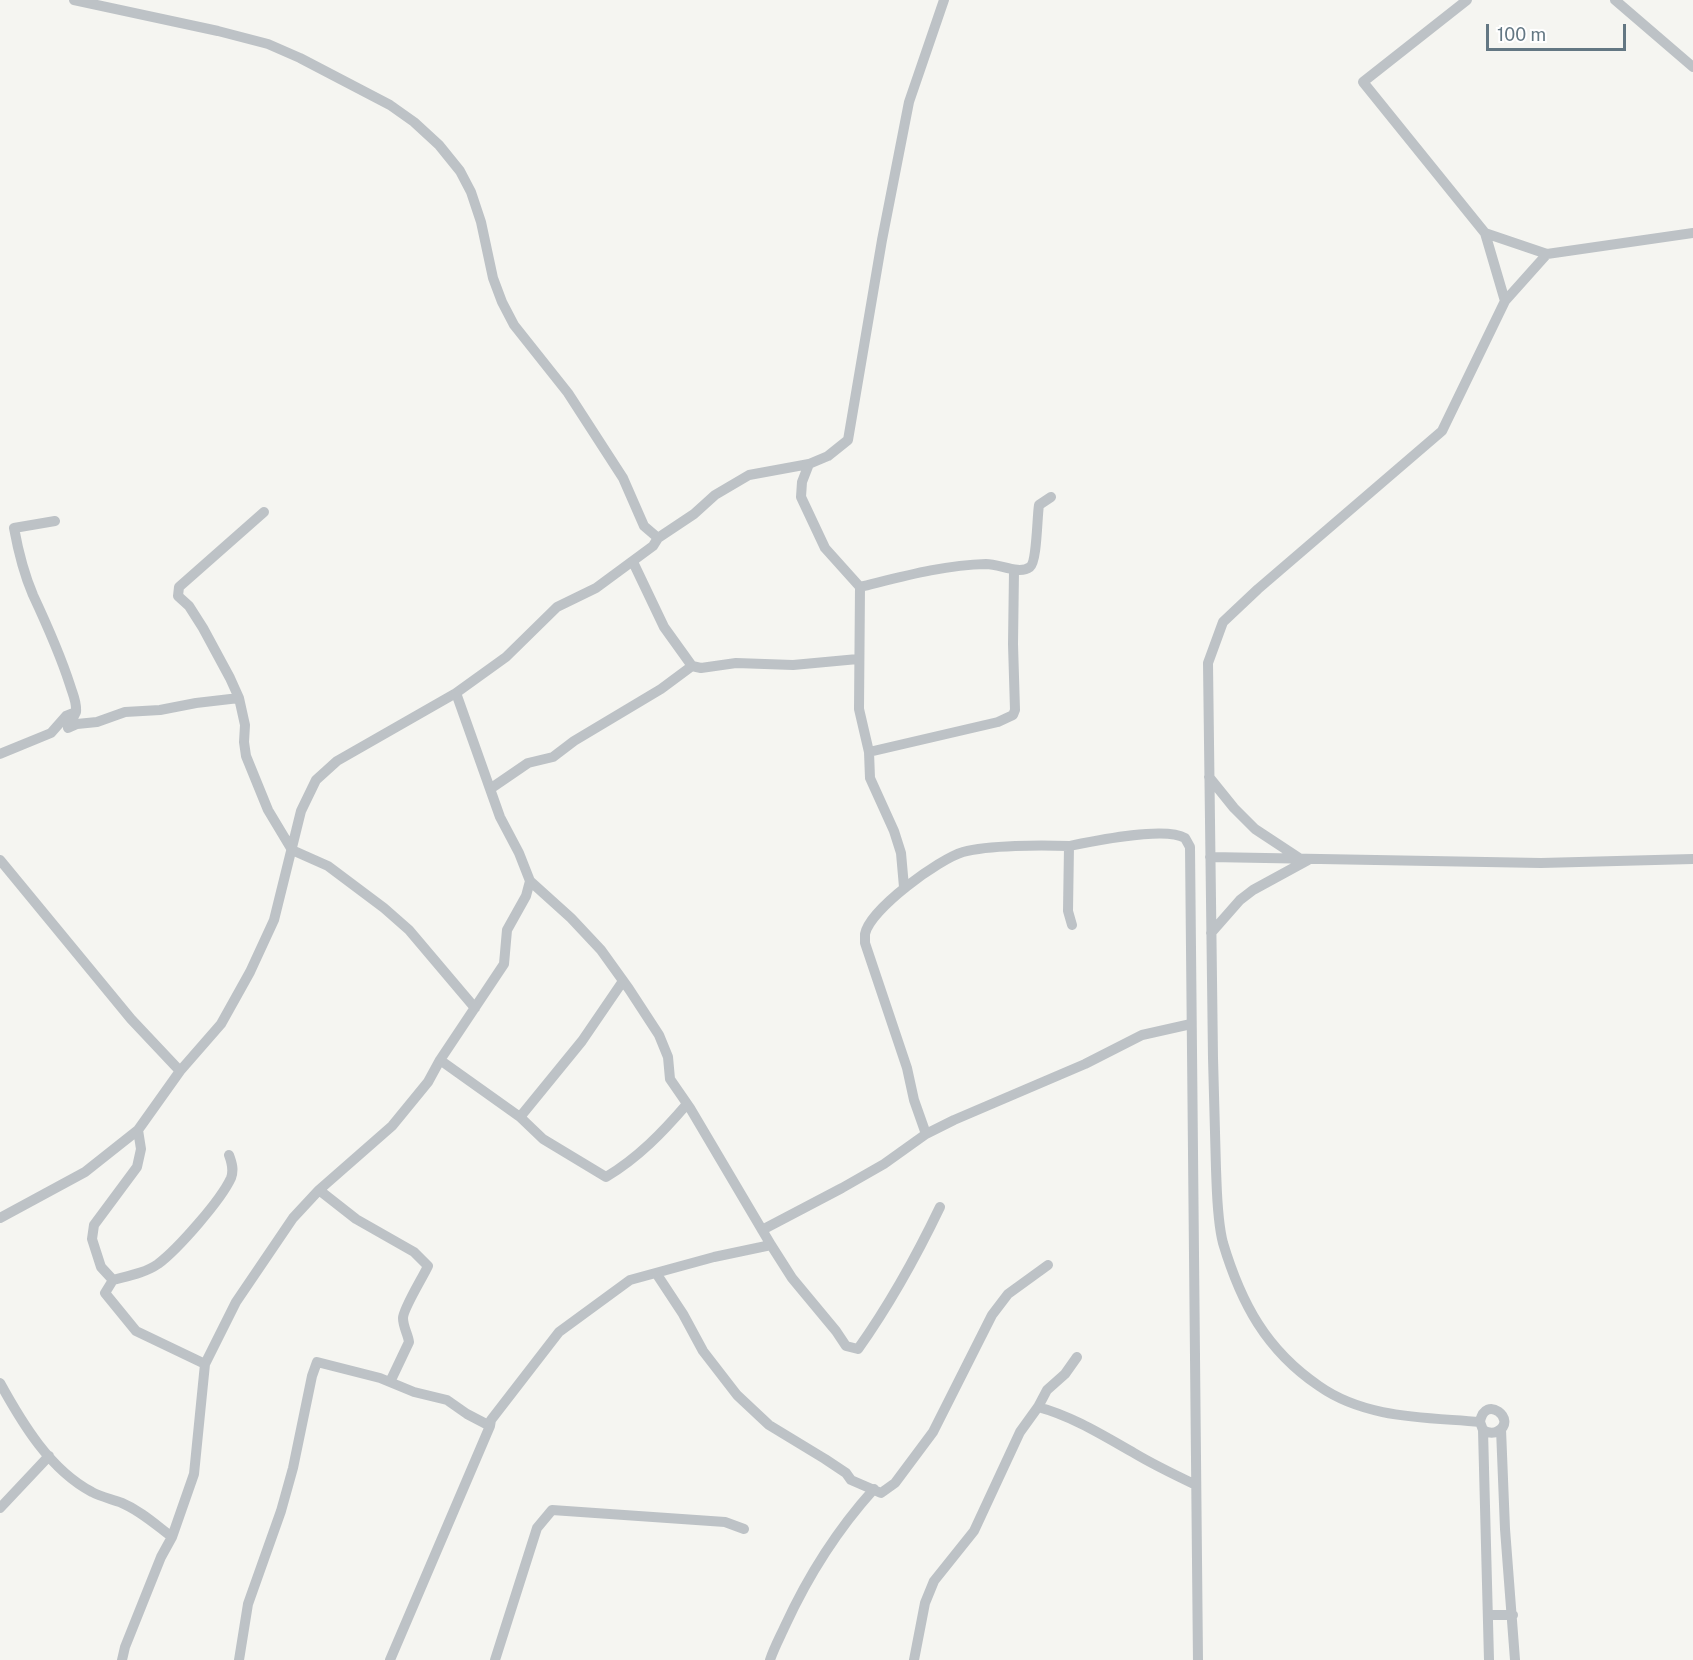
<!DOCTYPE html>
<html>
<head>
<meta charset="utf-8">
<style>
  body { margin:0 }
  #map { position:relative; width:1693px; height:1660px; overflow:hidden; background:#f5f5f1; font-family:"Public Sans",sans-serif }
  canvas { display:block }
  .scale { position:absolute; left:1486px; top:24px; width:140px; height:27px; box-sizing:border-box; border:3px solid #637783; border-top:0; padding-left:8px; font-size:18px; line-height:21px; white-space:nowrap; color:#637783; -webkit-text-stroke:4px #fff; paint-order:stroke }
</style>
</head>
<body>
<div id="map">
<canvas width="1693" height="1660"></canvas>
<div class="scale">100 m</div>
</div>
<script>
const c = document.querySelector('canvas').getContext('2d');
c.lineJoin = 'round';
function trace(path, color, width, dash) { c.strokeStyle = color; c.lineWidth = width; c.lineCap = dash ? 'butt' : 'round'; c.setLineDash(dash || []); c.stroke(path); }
trace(new Path2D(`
  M 74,0 L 218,31 L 268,44 L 300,58 L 390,105 L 414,122 L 439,145 L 460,171 L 471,192 L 481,222 L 493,278 L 502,302 L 514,325 L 568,393 L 623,478 L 644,526 L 658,538
  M 1467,0 L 1363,82 L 1485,233 L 1505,301
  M 1615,0 L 1693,67
  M 1485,233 L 1547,254
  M 809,464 L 802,482 L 801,497 L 825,548 L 860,587 L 859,709 L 869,752 L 870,778 L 894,831 L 901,853 L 904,887
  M 264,512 L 179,587 L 178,596 L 189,606 L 203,628 L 230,678 L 239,698 L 245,725 L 244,742 L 246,756 L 268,810 L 292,850 L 328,866 L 384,908 L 409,930 L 475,1008
  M 55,521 L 14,528 C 18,550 24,574 33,595 C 47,625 60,654 70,685 C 73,695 77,702 76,712
  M 633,562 L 664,627 L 692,666 L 701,668 L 736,663 L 793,665 L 858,659
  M 860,587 C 901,577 943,565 986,564 C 1000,564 1019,575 1030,567 C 1037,562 1037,517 1039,505 L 1051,497
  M 456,693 L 500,817 L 519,853 L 530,881 L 571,918 L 601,950 L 629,989 L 659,1035 L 668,1057 L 670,1079 L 690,1108 L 771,1245 L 792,1278 L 836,1331 L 846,1346 L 858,1349 C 890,1304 916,1257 940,1207
  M 869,752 L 998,722 L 1013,715 L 1015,710 L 1013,644 L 1014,571
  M 0,754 L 51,733 L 66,716 L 76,712 L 68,728 L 77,724 L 97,722 L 125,712 L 160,710 L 196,703 L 239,698
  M 1209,777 L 1234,808 L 1255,829 L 1299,858
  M 490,789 L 528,763 L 553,757 L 574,741 L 661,689 L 692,666
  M 1069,846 C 1094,841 1165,826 1185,838 L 1190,847 L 1198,1660
  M 1210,857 L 1541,863 L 1693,859
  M 0,860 L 131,1019 L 180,1071
  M 1211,933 L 1240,900 L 1253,890 L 1308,860
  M 440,1060 L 520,1117 L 543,1139 L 606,1177 C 638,1158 663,1132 687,1104
  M 520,1117 L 582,1041 L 623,981
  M 926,1134 L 914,1100 L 907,1068 L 865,943 C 865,942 865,935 865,934 C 870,909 939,859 963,852 C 989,845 1041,845 1069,846 L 1068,911 L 1072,925
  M 319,1190 L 356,1219 L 414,1252 L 428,1266 C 423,1277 403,1309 403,1318 C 403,1327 408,1334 409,1342 L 390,1382
  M 0,1218 L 85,1172 L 138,1130 L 180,1071 L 221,1024 L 250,972 L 274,920 L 301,811 L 316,780 L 337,761 L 456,693 L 506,657 L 557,607 L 596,588 L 653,546 L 658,538 L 694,514 L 715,495 L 749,475 L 809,464 L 828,456 L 848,440 L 882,240 L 909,102 L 944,0
  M 762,1230 L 842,1188 L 884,1164 L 926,1134 L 954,1120 L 1085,1064 L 1142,1035 L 1191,1024
  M 656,1273 L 683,1314 L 703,1351 L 737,1395 L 769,1425 L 825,1459 L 846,1473 L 851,1480 L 881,1493 L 895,1483 L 933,1432 L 992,1315 L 1008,1294 L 1048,1265
  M 113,1280 L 101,1267 L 92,1239 L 94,1225 L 137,1167 L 141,1149 L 138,1130
  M 205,1364 L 136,1331 L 105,1293 L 113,1280 C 128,1276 145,1273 158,1264 C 178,1249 221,1200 231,1178 C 234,1170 232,1163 229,1155
  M 0,1383 C 22,1423 50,1470 92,1492 C 101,1497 112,1499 122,1503 C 141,1511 156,1525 172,1537
  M 1038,1407 C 1072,1416 1104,1436 1134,1453 C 1154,1465 1175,1475 1196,1485
  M 1480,1422 C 1425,1417 1366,1419 1319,1386 C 1266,1350 1241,1303 1223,1243 C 1217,1220 1217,1192 1216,1169 C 1215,1132 1214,1095 1213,1058 C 1211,926 1209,794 1208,663 L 1223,622 L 1258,589 L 1442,431 L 1505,301 L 1547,254 L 1693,233
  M 1501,1429 L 1505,1529 L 1515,1660
  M 1483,1430 C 1488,1433 1493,1434 1498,1431 C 1518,1420 1485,1393 1480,1422 L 1483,1430 L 1489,1660
  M 0,1508 L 49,1456
  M 1489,1615 L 1513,1615
  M 122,1660 L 125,1647 L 161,1557 L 172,1537 L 194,1474 L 205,1364 L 236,1302 L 293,1218 L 319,1190 L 392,1126 L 428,1082 L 440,1060 L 504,964 L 507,930 L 526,896 L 530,881
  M 239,1660 L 248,1604 L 281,1511 L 293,1468 L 312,1376 L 317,1362 L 380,1378 L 414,1392 L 447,1400 L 467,1414 L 490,1426
  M 390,1660 L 490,1426 L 491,1420 L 559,1332 L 630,1280 L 714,1257 L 771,1245
  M 495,1660 L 537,1528 L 552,1510 L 725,1522 L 744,1529
  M 770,1660 C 774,1648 780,1637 785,1626 C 808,1576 837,1530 874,1489
  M 914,1660 L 925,1603 L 934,1581 L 974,1531 L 1020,1432 L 1038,1407 L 1047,1390 L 1065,1374 L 1077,1357`), '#bdc2c6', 10);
</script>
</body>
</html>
